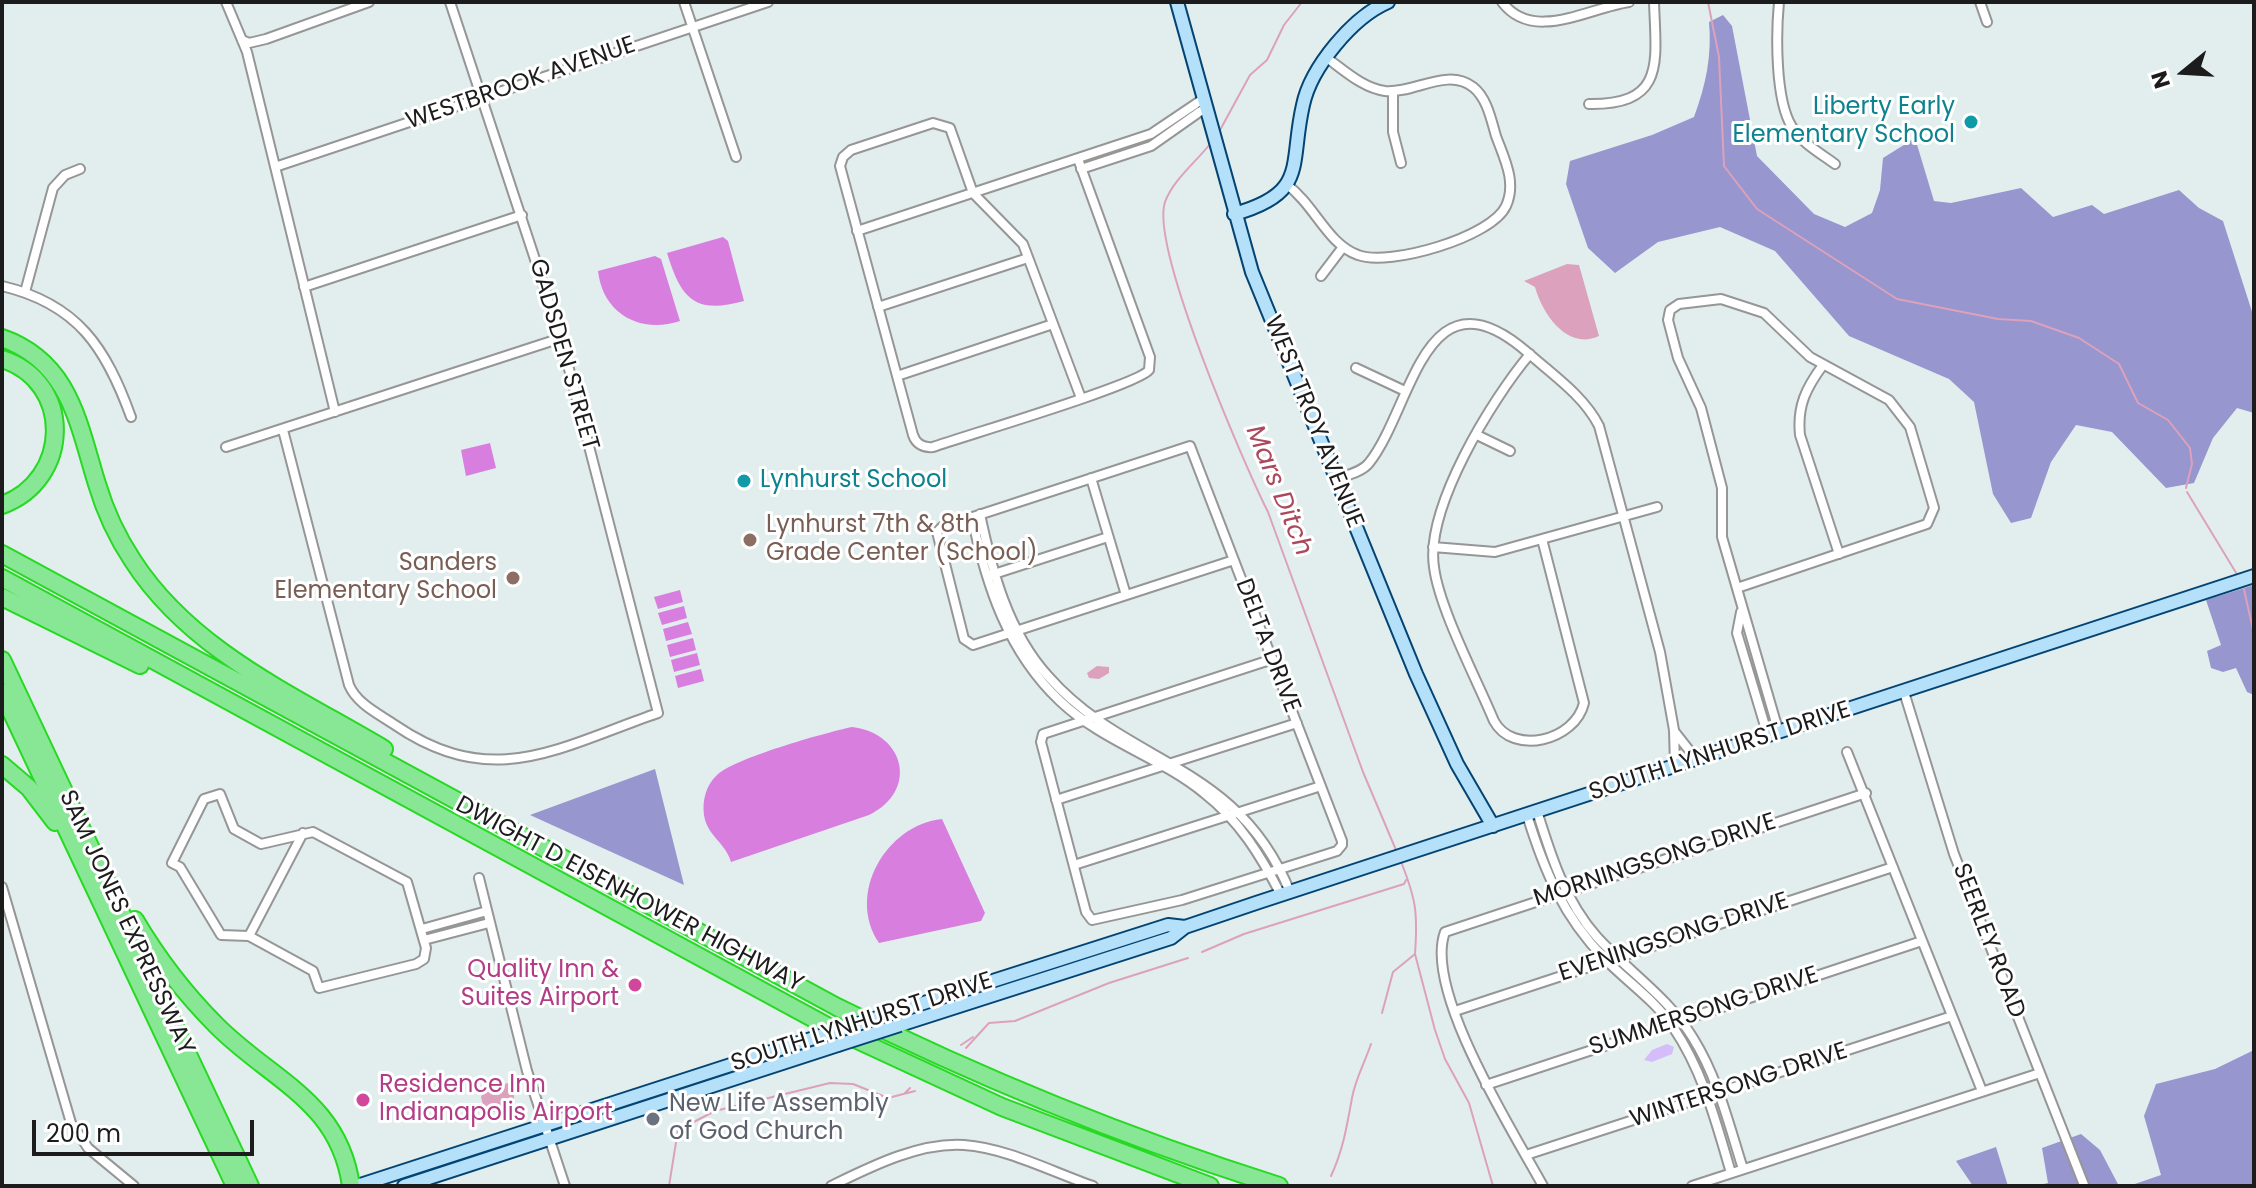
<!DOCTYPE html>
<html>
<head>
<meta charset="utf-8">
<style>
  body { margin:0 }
  #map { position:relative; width:2256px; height:1188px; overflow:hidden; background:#e2eeee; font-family:Poppins,sans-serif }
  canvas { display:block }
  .frame { position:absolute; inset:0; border:4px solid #1c1c1c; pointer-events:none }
  .north { position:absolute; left:2144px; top:32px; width:80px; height:80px; -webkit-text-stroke:6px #fff; paint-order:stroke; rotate:252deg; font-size:22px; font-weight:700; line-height:32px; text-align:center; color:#1c1c1c }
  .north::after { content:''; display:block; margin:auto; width:28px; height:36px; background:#1c1c1c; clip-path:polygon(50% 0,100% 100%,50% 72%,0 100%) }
  .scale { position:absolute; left:32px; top:1120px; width:222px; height:36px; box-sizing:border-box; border:4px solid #1c1c1c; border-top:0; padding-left:10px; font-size:24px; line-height:28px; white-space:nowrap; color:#1c1c1c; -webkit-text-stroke:6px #fff; paint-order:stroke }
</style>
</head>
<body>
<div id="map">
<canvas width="2256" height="1188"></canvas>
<div class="frame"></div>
<div class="north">N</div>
<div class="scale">200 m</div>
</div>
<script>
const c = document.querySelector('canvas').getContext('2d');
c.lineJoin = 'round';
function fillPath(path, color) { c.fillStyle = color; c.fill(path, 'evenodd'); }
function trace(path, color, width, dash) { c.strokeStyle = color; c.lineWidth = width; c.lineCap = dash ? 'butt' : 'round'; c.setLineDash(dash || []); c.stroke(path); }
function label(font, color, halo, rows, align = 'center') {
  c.font = font + ' Poppins,sans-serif'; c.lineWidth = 6; c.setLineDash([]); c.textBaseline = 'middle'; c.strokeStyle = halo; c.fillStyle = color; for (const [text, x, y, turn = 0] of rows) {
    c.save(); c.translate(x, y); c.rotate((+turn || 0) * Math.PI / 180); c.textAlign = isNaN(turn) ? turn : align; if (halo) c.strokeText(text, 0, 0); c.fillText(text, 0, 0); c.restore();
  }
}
fillPath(new Path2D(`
  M 1723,15 L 1732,26 L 1757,156 L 1814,214 L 1845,227 L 1872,213 L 1880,190 L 1883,158 L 1915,138 L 1934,201 L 1951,203 L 2021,188 L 2053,217 L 2092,205 L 2104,214 L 2179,190 L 2199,208 L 2223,221 L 2254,318 L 2254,413 L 2237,408 L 2213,438 L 2194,483 L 2166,488 L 2112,432 L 2076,425 L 2051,462 L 2031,518 L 2011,523 L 1993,494 L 1974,402 L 1949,379 L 1849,336 L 1775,251 L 1720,227 L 1658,242 L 1615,273 L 1588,248 L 1566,184 L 1570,161 L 1652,135 L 1694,117 C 1706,85 1712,55 1709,22 Z
  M 2254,585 L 2254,695 L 2247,692 L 2236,668 L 2223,672 L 2211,668 L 2207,651 L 2221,645 L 2206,600 Z
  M 655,769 L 684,885 L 530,815 Z
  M 2254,1050 L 2254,1186 L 2129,1186 L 2161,1175 L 2144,1116 L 2156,1084 L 2215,1069 Z
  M 2081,1134 L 2100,1150 L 2119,1186 L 2035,1186 L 2048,1183 L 2042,1148 Z
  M 1996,1147 L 2008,1186 L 1973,1186 L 1956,1161 Z`), '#9796ce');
fillPath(new Path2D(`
  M 1667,1044 L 1674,1047 L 1672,1054 L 1652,1062 L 1644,1060 L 1652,1050 Z`), '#d5bdfa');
fillPath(new Path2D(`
  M 723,237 L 728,241 L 744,301 C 694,315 681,298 667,253 Z
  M 655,256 L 661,259 L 680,321 C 640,334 603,314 598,271 Z
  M 490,443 L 496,468 L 466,476 L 461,450 Z
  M 680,590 L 683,602 L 658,609 L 654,597 Z
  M 684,606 L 687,618 L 662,625 L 658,613 Z
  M 688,622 L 692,634 L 666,641 L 663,629 Z
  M 693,638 L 696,650 L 670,657 L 667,645 Z
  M 697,653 L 700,665 L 674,672 L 671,660 Z
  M 701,669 L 704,681 L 678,688 L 675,676 Z
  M 852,727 C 905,733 919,791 869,815 L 731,862 C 726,843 707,836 704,815 C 702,801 706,785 717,775 C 735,758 824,733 852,727 Z
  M 942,819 L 985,913 L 981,921 L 879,943 C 846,894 886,825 942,819 Z`), '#d77edf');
fillPath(new Path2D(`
  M 1567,264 L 1579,265 L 1581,272 L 1599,336 C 1567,351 1542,313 1535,287 L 1524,281 Z
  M 1097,666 L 1109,667 L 1109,673 L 1099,679 L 1089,678 L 1087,673 Z
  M 508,1083 L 514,1091 L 514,1106 L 494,1112 L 484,1109 L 481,1097 L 485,1089 Z`), '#dca1bc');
trace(new Path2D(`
  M 1708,2 L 1719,57 L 1724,166 L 1757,209 L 1897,299 L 1998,319 L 2031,321 L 2079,338 L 2119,364 L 2138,403 L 2168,420 L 2190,448 L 2192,464 L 2186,488
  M 1219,132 L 1250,75 L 1267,60 L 1284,25 L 1302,2
  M 1210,144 C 1196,162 1173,180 1165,202 C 1150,247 1243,462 1268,512 L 1363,772 L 1396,850
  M 2187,492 L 2238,576
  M 2243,585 L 2254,634
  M 1202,952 L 1244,934 L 1404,884 L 1406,880
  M 1415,954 L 1435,1030 L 1445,1059 L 1469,1103 L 1493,1186
  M 1382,1013 L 1393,972 L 1415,954 C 1418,912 1416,899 1400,859
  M 961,1045 L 973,1037
  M 966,1048 L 989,1023 L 1015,1021 L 1109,983 L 1188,958
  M 905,1093 L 910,1088
  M 1331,1176 C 1343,1150 1347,1126 1352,1098 C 1355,1080 1365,1062 1371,1044
  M 669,1186 L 678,1130 L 715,1111 L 830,1083 L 853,1084 L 888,1098 L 915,1091`), '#dca1bc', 2);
const street = new Path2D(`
  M 226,2 L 247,52 L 335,412
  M 684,2 L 736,157
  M 1502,2 C 1533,43 1588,8 1629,2
  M 1779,2 C 1776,34 1775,100 1792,127 C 1802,143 1820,153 1835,164
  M 1980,2 L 1987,22
  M 242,40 L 249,43 L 266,39 L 369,2
  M 1393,91 L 1393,132 L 1401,163
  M 1589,104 C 1666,105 1656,62 1654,2
  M 1078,159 L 1150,357 L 1149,370 C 1138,385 964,436 933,447 C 924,448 916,444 913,435 L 840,166 L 843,157 L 851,150 L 933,123 L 950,128 L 973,193 L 1023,244 L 1081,398
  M 275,167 L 768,2
  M 1081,169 L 1151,146 L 1205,108
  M 1286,184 C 1315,205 1327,244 1358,255 C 1389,267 1492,237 1506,206 C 1517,182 1504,158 1496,136 C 1491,119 1487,98 1473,87 C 1447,67 1414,94 1385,91 C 1363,88 1345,71 1327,58
  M 857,231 L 1151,134 L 1203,99
  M 1321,276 L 1343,247
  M 2,286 C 78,304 106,348 131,417
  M 304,287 L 522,215
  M 25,292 L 53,188 L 65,175 L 80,169
  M 878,307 L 1028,258
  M 1530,354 C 1492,399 1425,508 1434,567 C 1439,608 1477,680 1494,721 C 1513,756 1575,741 1584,703 L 1542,539
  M 1823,365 C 1806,388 1797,406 1800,435 L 1839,554
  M 1356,368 L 1405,391
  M 897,376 L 1053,324
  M 283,430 L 349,685 C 357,704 379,714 395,725 C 493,792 559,747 658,713 L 561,338 L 450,2
  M 1477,435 L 1510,451
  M 226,447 L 561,338
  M 1091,478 L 1126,595
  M 1336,479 C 1347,475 1362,472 1369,463 C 1413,408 1424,263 1527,352 C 1552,374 1584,396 1599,426 L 1660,652 L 1674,730 L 1675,766
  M 980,514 C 992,571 1008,632 1048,676 C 1127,766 1238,762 1290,892
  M 972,517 C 986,585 1008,652 1060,701 C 1103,742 1160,757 1204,793 C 1239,820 1261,856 1281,895
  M 1433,547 L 1495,552 L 1657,507
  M 1234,560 L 973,645 L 964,639 L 937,532 L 942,527 L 1190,446 L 1342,841 L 1342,845 L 1337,851 L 1182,900 L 1092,920 L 1086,912 L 1041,742 L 1043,734 L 1273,659
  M 991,575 L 1108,537
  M 1737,588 L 1927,524 L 1934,508 L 1910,427 L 1889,400 L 1810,357 L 1764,313 L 1721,299 L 1679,304 L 1670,310 L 1668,320 L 1678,358 L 1701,408 L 1722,488 L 1722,537 L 1779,733
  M 1741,612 L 1737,633 L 1768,736
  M 1904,692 L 1954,854 L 2084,1185
  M 1674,731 L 1696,759
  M 1847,752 L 1982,1091
  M 220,794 L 234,829 L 261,844 L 313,832 L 407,882 L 426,948 L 424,959 L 416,964 L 319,988 L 313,971 L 249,936 L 221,935 L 180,867 L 172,863 L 204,799 Z
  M 1056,800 L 1297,723
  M 1537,811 C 1551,856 1565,901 1597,937 C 1629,972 1668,997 1693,1038 C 1718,1078 1729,1125 1743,1169
  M 1527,815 C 1544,870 1563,916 1604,958 C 1626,981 1654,999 1673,1027 C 1703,1071 1716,1122 1731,1173
  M 1074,865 L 1321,786
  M 479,878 L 527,1071 L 565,1186
  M 2,887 L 71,1123 L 88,1148 L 134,1186
  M 422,929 L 487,911
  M 249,936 L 303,833
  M 424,940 L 489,923
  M 1455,1011 L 1893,867
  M 1486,1085 L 1922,941
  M 1526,1155 L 1952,1016
  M 831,1186 C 870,1167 919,1142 964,1145 C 1007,1148 1052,1172 1093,1186
  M 1543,1186 C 1514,1133 1423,990 1445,932 L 1866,793
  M 1692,1186 L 2040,1073`);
const secondary = new Path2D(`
  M 1177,2 L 1252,272 L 1416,674 L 1457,764 L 1493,826
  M 1234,214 C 1309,193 1289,165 1303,105 C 1311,67 1353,17 1388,2
  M 883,1016 L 1168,925 L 1185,927
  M 900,1025 L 1171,938 L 1185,927 L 1256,903 L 2254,576
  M 357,1186 L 820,1036
  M 404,1186 L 838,1045`);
const highway = new Path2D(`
  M 2,338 C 70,362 78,423 97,484 C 105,511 117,537 133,561 C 191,651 295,696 384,749
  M 2,359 C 74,382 71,480 2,505
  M 2,554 L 837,1007 C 980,1078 1127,1138 1279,1186
  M 2,578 L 827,1026 L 1002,1107 L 1210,1186
  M 2,597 L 140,665
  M 2,660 L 250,1186
  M 2,692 L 235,1186
  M 2,765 L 29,788 L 55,822
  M 135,920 C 158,959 185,994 217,1026 C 272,1081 339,1101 351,1186`);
trace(street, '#969696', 12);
trace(secondary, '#044473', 16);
trace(highway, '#27d922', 20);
trace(street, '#fff', 8);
trace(secondary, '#b4e0fa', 12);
trace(highway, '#88e794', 16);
const secondaryBridge = new Path2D(`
  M 820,1036 L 883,1016
  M 838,1045 L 900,1025`);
trace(secondaryBridge, '#044473', 16, []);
trace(secondaryBridge, '#b4e0fa', 12);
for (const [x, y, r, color] of [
  [1971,122,8,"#0f9aa8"],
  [744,481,8,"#0f9aa8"],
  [750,540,8,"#8d6e63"],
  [513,578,8,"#8d6e63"],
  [635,985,8,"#d1479c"],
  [363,1100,8,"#d1479c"],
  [653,1119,8,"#6b7280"]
]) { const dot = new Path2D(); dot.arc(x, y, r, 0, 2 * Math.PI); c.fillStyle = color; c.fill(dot); trace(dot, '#fff', 3); }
label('24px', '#1c1c1c', '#fff', [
  ["WESTBROOK AVENUE",521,84,-19],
  ["GADSDEN STREET",563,355,74],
  ["WEST TROY AVENUE",1313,422,68],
  ["DELTA DRIVE",1267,646,69],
  ["SOUTH LYNHURST DRIVE",1720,752,-18],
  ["MORNINGSONG DRIVE",1655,861,-18],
  ["DWIGHT D EISENHOWER HIGHWAY",629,895,28],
  ["SAM JONES EXPRESSWAY",126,923,65],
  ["EVENINGSONG DRIVE",1674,938,-18],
  ["SEERLEY ROAD",1988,941,69],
  ["SUMMERSONG DRIVE",1704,1012,-18],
  ["SOUTH LYNHURST DRIVE",862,1023,-18],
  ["WINTERSONG DRIVE",1739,1086,-18]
]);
label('24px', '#0d838f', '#fff', [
  ["Liberty Early",1955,108],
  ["Elementary School",1955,136],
  ["Lynhurst School",760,481,"left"]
], 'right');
label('24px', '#785e54', '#fff', [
  ["Lynhurst 7th & 8th",766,526],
  ["Grade Center (School)",766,554],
  ["Sanders",497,564,"right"],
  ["Elementary School",497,592,"right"]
], 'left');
label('24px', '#b23c85', '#fff', [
  ["Quality Inn &",619,971],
  ["Suites Airport",619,999],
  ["Residence Inn",379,1086,"left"],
  ["Indianapolis Airport",379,1114,"left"]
], 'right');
label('24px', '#5b616d', '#fff', [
  ["New Life Assembly",669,1105],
  ["of God Church",669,1133]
], 'left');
label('italic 26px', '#ac485b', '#fff', [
  ["Mars Ditch",1278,491,68]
]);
</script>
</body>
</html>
